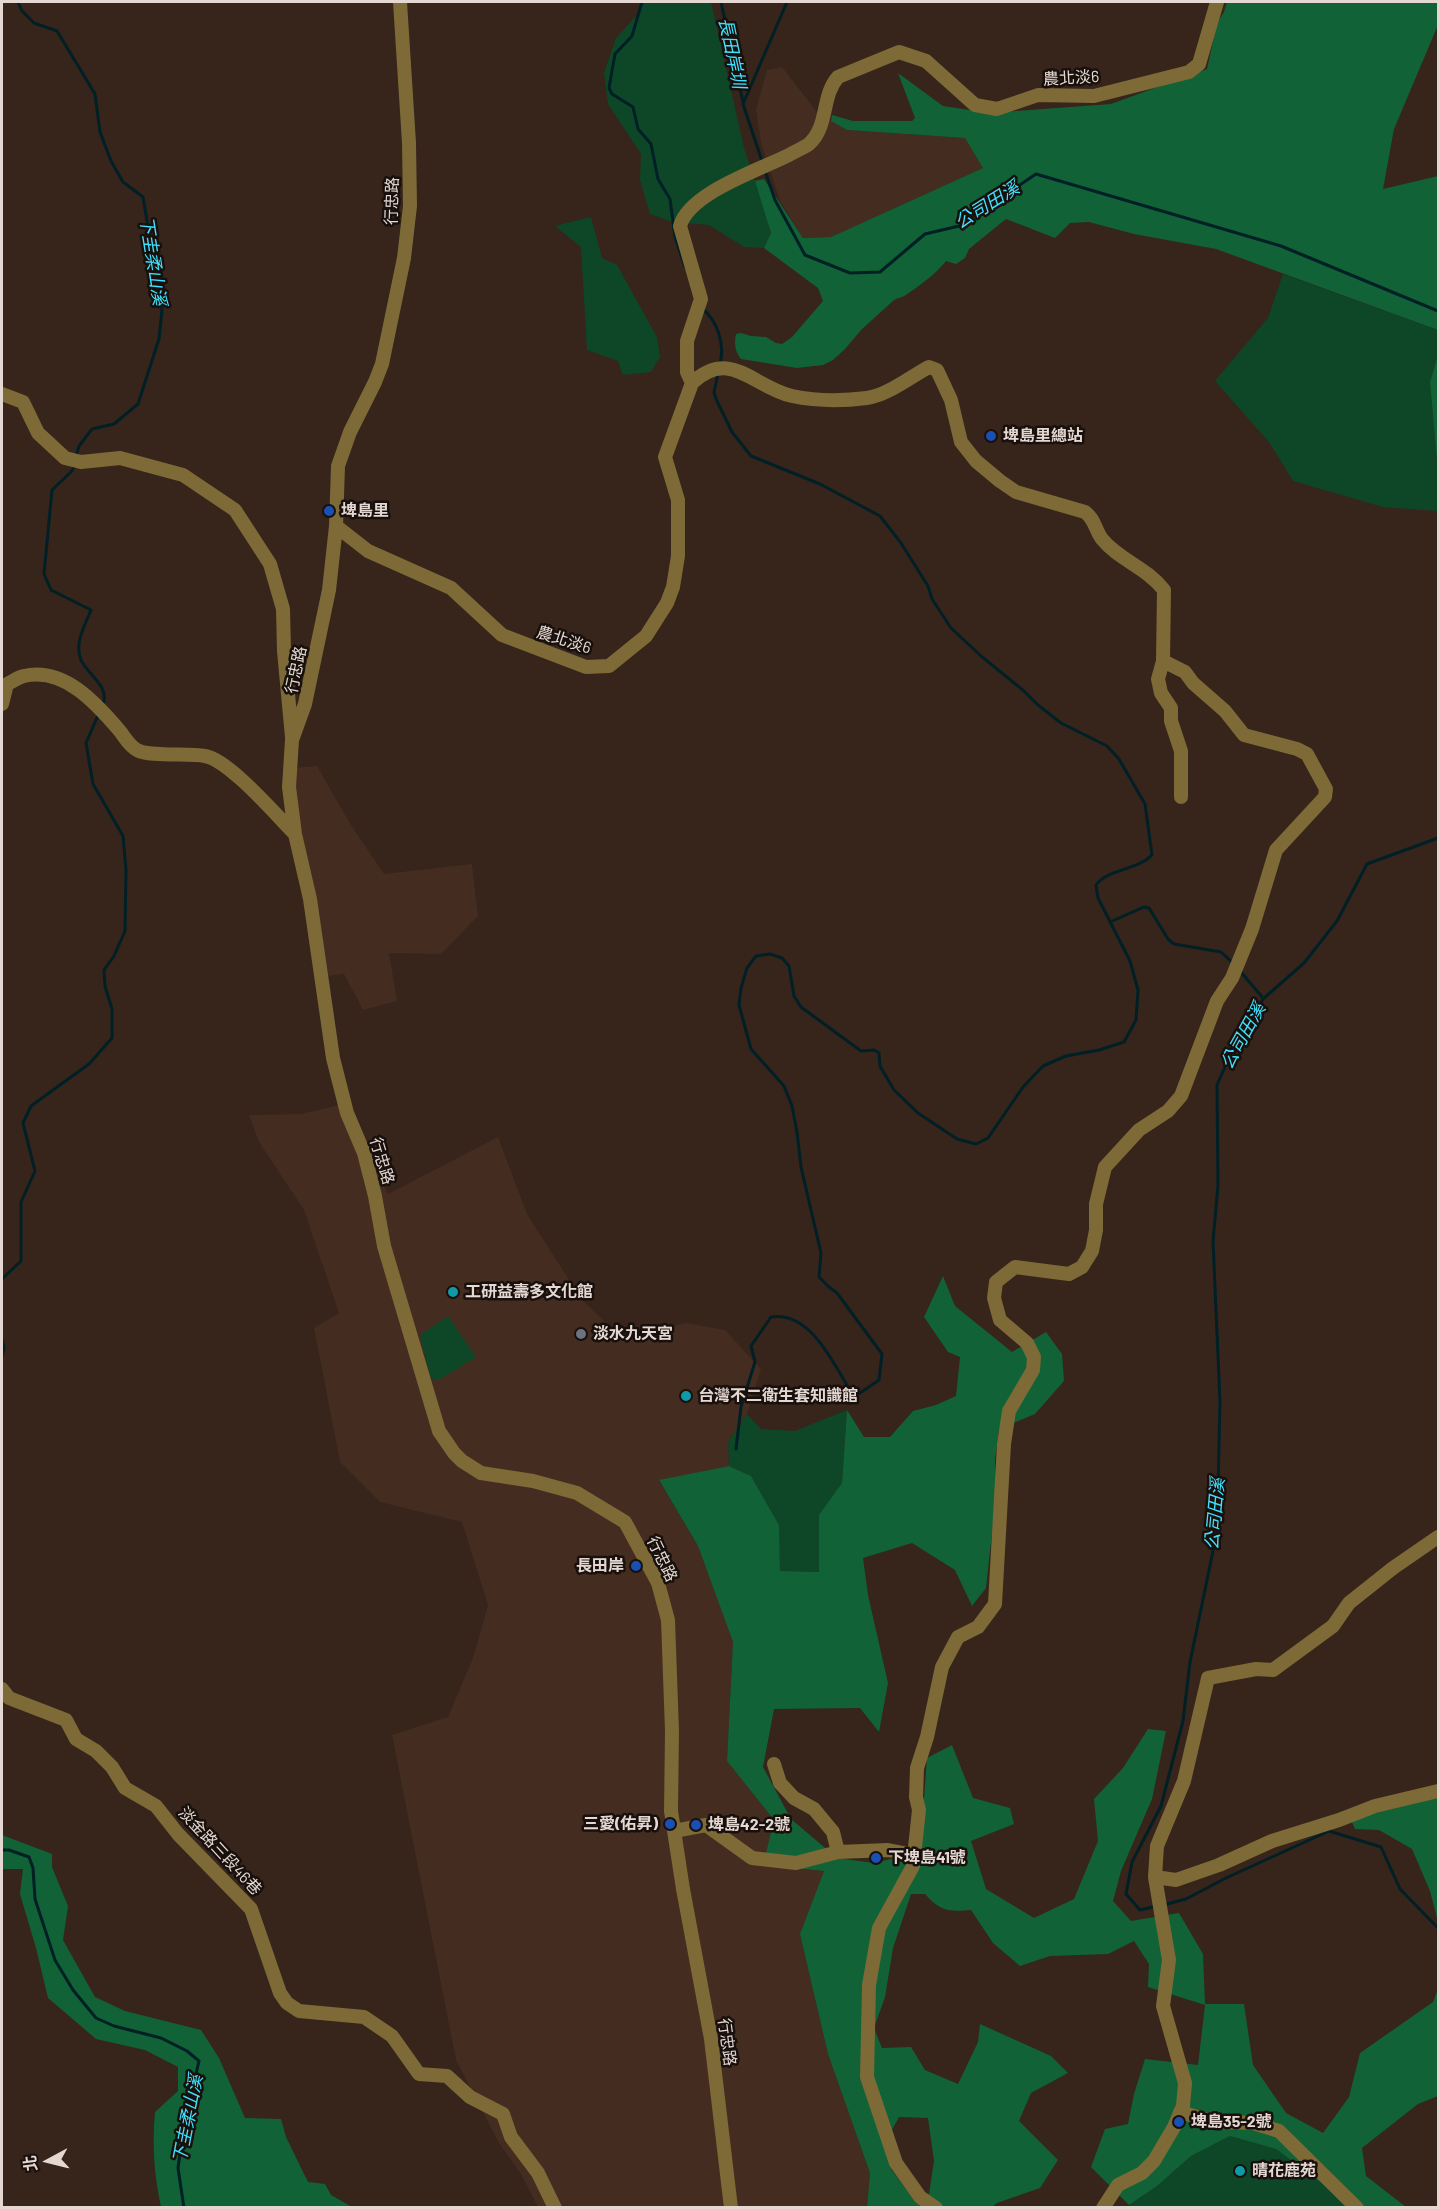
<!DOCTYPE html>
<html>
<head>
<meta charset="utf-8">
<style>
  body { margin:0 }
  #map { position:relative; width:1440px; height:2209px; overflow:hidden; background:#37241b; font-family:Barlow,"Noto Sans TC",sans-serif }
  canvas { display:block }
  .frame { position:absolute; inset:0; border:3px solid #e5d8d2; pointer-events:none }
  .north { position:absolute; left:18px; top:2131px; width:60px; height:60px; -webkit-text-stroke:4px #18100c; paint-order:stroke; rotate:263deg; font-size:16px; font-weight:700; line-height:24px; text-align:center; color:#e5d8d2 }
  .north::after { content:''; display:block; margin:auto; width:21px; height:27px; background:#e5d8d2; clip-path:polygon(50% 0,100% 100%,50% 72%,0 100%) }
</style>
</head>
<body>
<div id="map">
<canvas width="1440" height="2209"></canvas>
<div class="frame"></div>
<div class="north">北</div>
</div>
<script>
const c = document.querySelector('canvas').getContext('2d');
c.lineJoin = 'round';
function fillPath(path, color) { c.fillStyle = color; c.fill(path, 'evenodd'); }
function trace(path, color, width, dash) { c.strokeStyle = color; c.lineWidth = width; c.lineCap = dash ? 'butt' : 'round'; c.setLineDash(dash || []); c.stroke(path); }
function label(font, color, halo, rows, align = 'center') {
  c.font = font + ' Barlow,"Noto Sans TC",sans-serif'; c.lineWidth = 5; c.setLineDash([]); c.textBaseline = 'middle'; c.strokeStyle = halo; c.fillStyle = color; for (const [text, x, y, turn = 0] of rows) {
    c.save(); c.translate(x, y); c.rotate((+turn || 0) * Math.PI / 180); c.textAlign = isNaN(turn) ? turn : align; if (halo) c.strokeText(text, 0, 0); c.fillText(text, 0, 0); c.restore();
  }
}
fillPath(new Path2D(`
  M 782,67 L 817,112 L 847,130 L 965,138 L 983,168 L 831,237 L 803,238 L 780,201 L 761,143 L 756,110 L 767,70 Z
  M 317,766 L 351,825 L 384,874 L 472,864 L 478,916 L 441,954 L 389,953 L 397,1001 L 363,1010 L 344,974 L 318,977 L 293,768 Z
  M 344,1104 L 388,1194 L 498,1137 L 527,1214 L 582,1300 L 621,1337 L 686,1323 L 725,1330 L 761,1369 L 747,1414 L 728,1442 L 729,1466 L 659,1481 L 698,1546 L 733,1642 L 727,1761 L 774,1820 L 763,1865 L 824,1871 L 800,1934 L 828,2054 L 870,2173 L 867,2207 L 538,2207 L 521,2174 L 499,2143 L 456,2060 L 392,1735 L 448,1717 L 473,1658 L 488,1605 L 462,1522 L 380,1502 L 340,1462 L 314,1328 L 339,1313 L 304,1210 L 259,1142 L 249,1115 L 301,1114 Z`), '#442c20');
fillPath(new Path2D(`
  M 644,2 L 711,2 L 744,148 L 768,220 L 771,234 L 764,248 L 744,247 L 709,225 L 672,222 L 650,214 L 640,180 L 641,154 L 608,104 L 604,73 L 616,38 L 637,15 Z
  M 591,217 L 602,258 L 617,265 L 657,337 L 660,357 L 651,372 L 623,375 L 618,361 L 587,350 L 581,247 L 555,226 Z
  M 1283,274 L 1438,330 L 1438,355 L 1430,382 L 1438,473 L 1438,511 L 1383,507 L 1293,481 L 1269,442 L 1215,381 L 1268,318 Z
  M 448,1316 L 476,1357 L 439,1380 L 433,1380 L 430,1376 L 420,1335 Z
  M 847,1410 L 842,1483 L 820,1515 L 820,1572 L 780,1571 L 779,1525 L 751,1476 L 729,1466 L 728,1442 L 747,1414 L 761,1429 L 795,1431 Z
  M 1230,2136 L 1276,2149 L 1331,2190 L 1350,2207 L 1131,2208 L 1129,2205 L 1157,2186 L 1191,2156 Z`), '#0d4727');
fillPath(new Path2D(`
  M 1227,2 L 1438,2 L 1438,25 L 1394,129 L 1383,189 L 1438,176 L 1438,330 L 1216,249 L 1134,234 L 1089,222 L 1070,223 L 1055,238 L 1006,219 L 969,249 L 965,258 L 956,264 L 946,261 C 935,275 920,285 906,295 C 901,298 898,297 893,301 L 861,330 L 845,349 L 833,360 L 823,365 L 797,368 L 741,359 C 735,352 734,343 736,334 L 741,333 L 751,336 L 766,337 L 776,343 L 782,344 L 792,337 L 823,301 L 818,288 L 764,248 L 771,233 L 755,181 L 764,179 L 803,238 L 831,237 L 983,168 L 965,138 L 847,130 L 831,121 L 832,115 L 853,121 L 912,121 L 915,118 L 898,73 L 943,106 L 989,113 L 1111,104 L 1207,69 L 1217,23 L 1224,12 Z
  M 1438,355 L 1438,473 L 1430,382 Z
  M 943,1276 L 955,1306 L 1012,1352 L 1046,1332 L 1062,1354 L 1064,1381 L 1035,1414 L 999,1429 L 995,1460 L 996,1496 L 986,1588 L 972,1606 L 955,1570 L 912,1543 L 863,1558 L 868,1595 L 888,1683 L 879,1732 L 860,1708 L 774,1709 L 763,1767 L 791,1819 L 837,1858 L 874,1863 L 920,1852 L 927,1758 L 952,1745 L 973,1798 L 1010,1808 L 1014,1824 L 971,1841 L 986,1889 L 1034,1918 L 1074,1899 L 1098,1841 L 1094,1799 L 1123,1768 L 1148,1729 L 1166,1731 L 1152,1799 L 1121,1871 L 1113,1901 L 1131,1921 L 1179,1913 L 1203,1954 L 1205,2004 L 1244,2004 L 1253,2065 L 1286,2113 L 1323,2133 L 1349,2097 L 1360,2053 L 1433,2002 L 1438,1989 L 1438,2096 L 1418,2104 L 1362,2148 L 1366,2176 L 1406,2207 L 1350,2207 L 1331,2190 L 1276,2149 L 1230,2136 L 1191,2156 L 1157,2186 L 1129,2205 L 1091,2167 L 1105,2129 L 1128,2124 L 1134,2094 L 1145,2059 L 1198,2065 L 1205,2005 L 1148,1987 L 1149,1964 L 1134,1941 L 1108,1954 L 1050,1956 L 1020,1966 L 993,1943 L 971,1910 C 948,1912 940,1911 925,1894 L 911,1894 L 893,1948 L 885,1997 L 874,2028 L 882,2048 L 911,2047 L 925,2070 L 958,2084 L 978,2042 L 980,2024 L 1051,2056 L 1068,2073 L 1031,2093 L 1019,2121 L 1058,2160 L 1040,2188 L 997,2203 L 992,2207 L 867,2207 L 870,2173 L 828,2054 L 800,1934 L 824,1871 L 763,1865 L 774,1820 L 727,1761 L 733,1642 L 698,1546 L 659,1480 L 729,1466 L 751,1476 L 779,1525 L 780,1571 L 819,1572 L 819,1515 L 842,1483 L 847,1410 L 864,1437 L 890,1437 L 913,1411 L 936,1405 L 956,1396 L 960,1357 L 948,1352 L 924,1317 ZM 899,2117 L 928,2118 L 934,2161 L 929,2194 L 916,2203 L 891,2169 L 885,2143 Z
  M 1438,1794 L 1438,1922 L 1430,1891 L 1412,1849 L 1379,1830 L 1355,1829 L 1351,1820 L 1360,1815 Z
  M 2,1835 L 52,1854 L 52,1867 L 68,1906 L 63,1940 L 95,1997 L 125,2011 L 201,2030 L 219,2058 L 245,2118 L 281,2119 L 286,2137 L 308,2182 L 325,2184 L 331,2195 L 352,2207 L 161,2207 C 154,2175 152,2145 155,2112 L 178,2091 L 178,2067 L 145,2050 L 96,2039 L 48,1998 L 36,1948 L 20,1894 L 23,1869 L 2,1869 Z`), '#116236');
trace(new Path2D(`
  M 18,2 L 22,11 L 34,23 L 57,31 L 95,94 L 100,132 L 111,161 L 123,182 L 143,197 L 162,310 L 159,339 L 138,404 L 114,424 L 92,429 L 79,446 L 76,456
  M 642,2 L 632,36 L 615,54 L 609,88 L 612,94 L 633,107 L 638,129 L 651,144 L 658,179 L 670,199 L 675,237 L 685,267
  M 721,2 L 743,102
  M 762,161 L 743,104 L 787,2
  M 765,171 L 775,200 L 805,255 L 850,273 L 880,272 L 925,234 L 959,226 L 1036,174 L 1281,246 L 1438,311
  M 702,308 C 718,322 725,344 720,364
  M 718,374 L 714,392 L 716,399 L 732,432 L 751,456 L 820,484 L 880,516 L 901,543 L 928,586 L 932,599 L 951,628 L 981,656 L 1024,691 L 1038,705 L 1061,723 L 1107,746 L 1119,759 L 1145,804 L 1152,855 C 1136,871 1107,869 1096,885 L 1098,898 L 1130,961 L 1138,990 L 1136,1020 L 1124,1042 L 1099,1050 L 1066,1056 L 1043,1066 L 1023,1087 L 988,1138 L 976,1144 L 957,1139 L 918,1113 L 894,1090 L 880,1066 L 879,1053 L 874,1050 L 861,1051 L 801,1007 L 794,996 L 789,966 L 782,958 L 770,954 L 756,956 L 747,968 L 741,988 L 739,1005 L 751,1049 L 784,1086 L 792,1106 L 797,1132 L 801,1167 L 821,1253 L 819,1277 L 829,1287 L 837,1293 L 882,1354 L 879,1380 L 854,1397 C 836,1369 812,1310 771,1317 L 751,1346 L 755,1362 L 741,1407 L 736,1449
  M 74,466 L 72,471 L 52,490 L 44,574 L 51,590 L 91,610 C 85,625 74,643 81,660 C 87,674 110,686 103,704
  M 1110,922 L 1144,907 L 1149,908 L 1168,939 L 1174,944 L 1221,952 L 1234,964
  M 1240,971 L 1263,998
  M 2,1279 L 21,1261 L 21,1202 L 35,1171 L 23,1123 L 31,1106 L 89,1064 L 112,1038 L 112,1009 L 105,986 L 104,970 L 114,956 L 125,931 L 126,870 L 123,836 L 93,784 L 86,743 L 99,713
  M 2,1340 L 4,1347 L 2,1357
  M 2,1850 L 9,1850 L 29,1857 L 33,1868 L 35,1899 L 55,1960 L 73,1990 L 96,2018 L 114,2026 L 161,2038 L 187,2051 L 199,2061 L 184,2125 L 178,2168 L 184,2208
  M 1163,1905 L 1186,1899 L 1226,1878 L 1329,1831 L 1381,1847 L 1400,1889 L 1438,1928
  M 1157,1906 L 1140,1910 L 1126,1894 L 1132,1862 L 1161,1806 L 1183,1721 L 1190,1662 L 1217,1532 L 1220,1402 L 1213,1241 L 1218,1185 L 1217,1085 L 1236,1042 L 1263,999 L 1304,963 L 1337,921 L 1367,864 L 1438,838`), '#002026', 3);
trace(new Path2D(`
  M 400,2 L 409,143 L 410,206 L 404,258 L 382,364 L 375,382 L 350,432 L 338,466 L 336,526 L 329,590 L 305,704 L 292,740 L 289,787 L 295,834 L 310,899 L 333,1058 L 347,1113 L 364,1153 L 375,1196 L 384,1246 L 439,1431 L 454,1453 L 462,1461 L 481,1473 L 533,1481 L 577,1493 L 625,1522 L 658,1583 L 668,1620 L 672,1731 L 671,1811 L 683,1889 L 711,2039 L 731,2208
  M 692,383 C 730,347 753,387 792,396 C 816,401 843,401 867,398 C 888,395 910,377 929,367 L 937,370 L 951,400 L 961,442 L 976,461 L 1000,481 L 1016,492 L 1085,512 C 1095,519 1095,530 1102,539 C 1119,560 1146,567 1164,590 L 1163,661 L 1158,679 L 1161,693 L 1171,708 L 1171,721 L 1181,751 L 1181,797
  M 2,394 L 23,402 L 38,433 L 65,458 L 81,462 L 120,458 L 183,475 L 235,510 L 270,564 L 283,609 L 284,651 L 292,737
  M 336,526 L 368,551 L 451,588 L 502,635 L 586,667 L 609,666 L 646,636 L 667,603 L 673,587 L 678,556 L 678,500 L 665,457 L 692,383 L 687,372 L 687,341 L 701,299 L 680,226 C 689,193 759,170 789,155 C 795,151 804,148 809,144 C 829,126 821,96 838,77 L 899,52 L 926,61 L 975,105 L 997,109 L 1038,95 L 1094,96 L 1189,72 L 1199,64 L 1217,2
  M 2,704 L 7,684 C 12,682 18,677 24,676 C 64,667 96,703 119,730 C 125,737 128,745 137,750 C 148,757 189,753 205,756 C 229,760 276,815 295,834
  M 2,1689 L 9,1698 L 66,1720 L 76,1739 L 96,1751 L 112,1767 L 125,1788 L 156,1806 L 178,1834 L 251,1909 L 280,1993 L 287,2003 L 299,2011 L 364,2017 L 392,2036 L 419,2074 L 447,2076 L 470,2097 L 503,2114 L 511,2137 L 538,2173 L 555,2208
  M 774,1764 L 780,1783 L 794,1798 L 814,1809 L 833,1832 L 838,1852
  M 674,1831 L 706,1825 L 752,1858 L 796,1863 L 838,1852 L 888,1850 L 914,1855
  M 1155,1877 L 1176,1880 L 1219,1865 L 1272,1841 L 1339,1820 L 1375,1806 L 1438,1791
  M 1180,2112 L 1215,2122 L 1253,2123 L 1279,2131 L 1357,2208
  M 936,2208 L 920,2197 L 896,2163 L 867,2077 L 869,1985 L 879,1928 L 913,1866 L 919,1810 L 916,1797 L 917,1768 L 927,1737 L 942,1667 L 958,1637 L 978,1627 L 995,1604 L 1004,1444 L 1009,1411 L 1033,1370 L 1034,1357 L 1027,1343 L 1000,1320 L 994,1298 L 996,1282 L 1015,1267 L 1069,1274 L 1082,1267 L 1092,1251 L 1096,1230 L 1096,1204 L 1105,1167 L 1139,1130 L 1168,1111 L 1181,1096 L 1217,1001 L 1232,978 L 1252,929 L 1276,850 L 1325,797 L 1326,789 L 1307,754 L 1297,749 L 1244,735 L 1225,711 L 1193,683 L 1185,672 L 1163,661
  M 1103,2208 L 1118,2185 L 1142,2173 L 1154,2161 L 1174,2127 L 1183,2106 L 1185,2083 L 1163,2006 L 1169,1960 L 1155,1877 L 1157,1846 L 1184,1781 L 1208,1678 L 1256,1669 L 1273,1670 L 1333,1626 L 1349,1603 L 1393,1568 L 1438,1537`), '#7d6a37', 14);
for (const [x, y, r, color] of [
  [991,436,6,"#1a4fb4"],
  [329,511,6,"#1a4fb4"],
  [453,1292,6,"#0f9aa8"],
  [581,1334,6,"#6b7280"],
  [686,1396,6,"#0f9aa8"],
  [636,1566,6,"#1a4fb4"],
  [670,1824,6,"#1a4fb4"],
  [696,1825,6,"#1a4fb4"],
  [876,1858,6,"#1a4fb4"],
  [1179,2122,6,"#1a4fb4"],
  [1240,2171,6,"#0f9aa8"]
]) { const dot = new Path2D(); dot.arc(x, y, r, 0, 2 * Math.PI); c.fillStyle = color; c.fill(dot); trace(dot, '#18100c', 2); }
label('16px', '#e5d8d2', '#18100c', [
  ["農北淡6",1071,78,-3],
  ["行忠路",392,201,-88],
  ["農北淡6",564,640,18],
  ["行忠路",296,670,-78],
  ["行忠路",382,1161,73],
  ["行忠路",662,1559,64],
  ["淡金路三段46巷",220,1851,47],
  ["行忠路",727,2042,82]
]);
label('bold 16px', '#e5d8d2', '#18100c', [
  ["埤島里總站",1003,436],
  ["埤島里",341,511],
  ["工研益壽多文化館",465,1292],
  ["淡水九天宮",593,1334],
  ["台灣不二衛生套知識館",698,1396],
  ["長田岸",624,1566,"right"],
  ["三愛(佑昇)",658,1824,"right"],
  ["埤島42-2號",708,1825],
  ["下埤島41號",888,1858],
  ["埤島35-2號",1191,2122],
  ["晴花鹿苑",1252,2171]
], 'left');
label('italic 18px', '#40e1fe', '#18100c', [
  ["長田岸圳",732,53,78],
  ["公司田溪",987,205,-32],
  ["下圭柔山溪",153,261,81],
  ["公司田溪",1243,1036,-61],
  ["公司田溪",1215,1514,-85],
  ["下圭柔山溪",188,2119,-79]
]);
</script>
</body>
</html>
